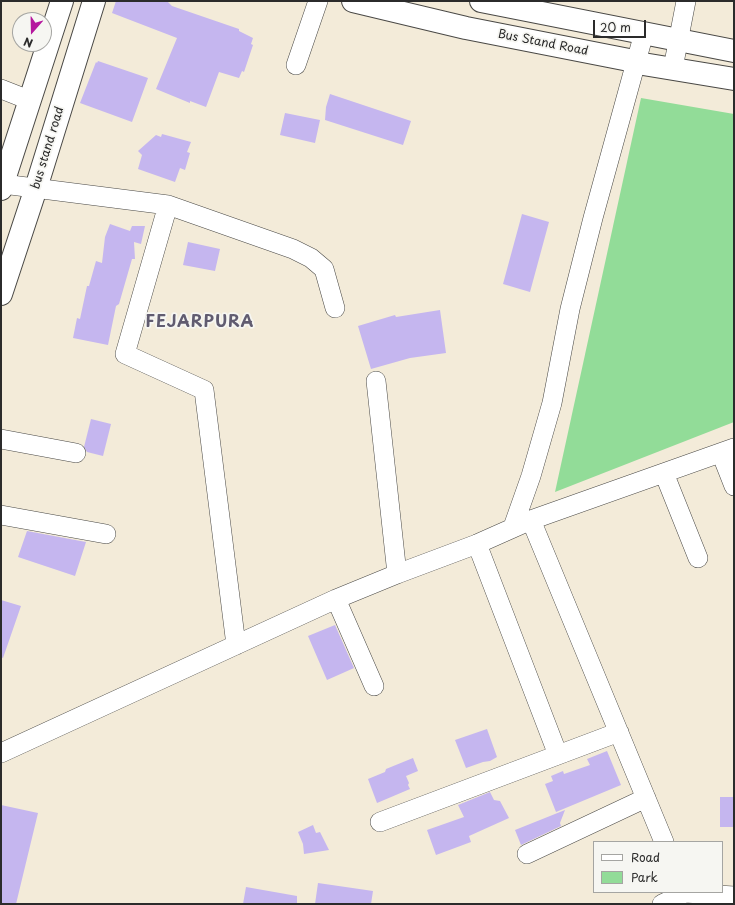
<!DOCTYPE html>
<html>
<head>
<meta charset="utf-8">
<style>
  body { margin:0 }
  #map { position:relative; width:735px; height:905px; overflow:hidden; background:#f3ebd9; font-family:"Playpen Sans",sans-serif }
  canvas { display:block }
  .frame { position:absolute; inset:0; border:2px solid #2b2b2b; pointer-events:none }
  .legend { position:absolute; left:593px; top:841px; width:130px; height:52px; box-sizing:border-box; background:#f6f6f2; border:1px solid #a5a5a2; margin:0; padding:5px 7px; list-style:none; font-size:12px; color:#2b2b2b }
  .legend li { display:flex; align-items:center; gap:8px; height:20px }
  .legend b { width:20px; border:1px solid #a5a5a2 }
  .north { position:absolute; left:12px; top:12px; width:40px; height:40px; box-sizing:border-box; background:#f6f6f2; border:1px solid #a5a5a2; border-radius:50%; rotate:200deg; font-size:11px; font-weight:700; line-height:16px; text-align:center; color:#2b2b2b }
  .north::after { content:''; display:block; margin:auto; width:14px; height:18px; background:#b5179e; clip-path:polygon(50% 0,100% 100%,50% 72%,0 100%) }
  .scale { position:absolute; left:593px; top:20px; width:53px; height:18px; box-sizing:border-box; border:2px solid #2b2b2b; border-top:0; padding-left:5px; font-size:12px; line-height:14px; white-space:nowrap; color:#2b2b2b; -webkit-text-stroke:3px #f6f6f2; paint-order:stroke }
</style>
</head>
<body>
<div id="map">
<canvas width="735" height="905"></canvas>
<div class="frame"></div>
<ul class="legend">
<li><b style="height:5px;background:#fff"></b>Road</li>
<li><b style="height:11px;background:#92dc98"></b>Park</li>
</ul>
<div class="north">N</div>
<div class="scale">20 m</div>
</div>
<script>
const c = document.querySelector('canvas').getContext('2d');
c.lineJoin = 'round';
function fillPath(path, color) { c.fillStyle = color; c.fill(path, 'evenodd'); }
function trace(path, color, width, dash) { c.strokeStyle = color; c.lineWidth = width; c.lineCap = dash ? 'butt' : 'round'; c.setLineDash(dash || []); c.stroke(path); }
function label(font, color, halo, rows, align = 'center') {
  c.font = font + ' "Playpen Sans",sans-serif'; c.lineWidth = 3.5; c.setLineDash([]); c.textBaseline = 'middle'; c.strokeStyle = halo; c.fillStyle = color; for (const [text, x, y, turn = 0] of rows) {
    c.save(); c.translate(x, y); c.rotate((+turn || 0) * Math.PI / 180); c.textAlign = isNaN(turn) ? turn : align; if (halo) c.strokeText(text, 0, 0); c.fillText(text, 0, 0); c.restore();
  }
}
fillPath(new Path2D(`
  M 641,98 L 734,114 L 734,422 L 555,492 Z`), '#92dc98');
fillPath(new Path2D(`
  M 116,1 L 167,1 L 172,6 L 239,29 L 239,31 L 253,38 L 251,44 L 253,45 L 244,72 L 242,71 L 239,78 L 219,72 L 206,107 L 190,101 L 190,103 L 156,89 L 177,38 L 112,13 Z
  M 98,61 L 148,78 L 132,122 L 80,103 L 96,62 L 97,63 Z
  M 330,94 L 411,121 L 403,145 L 325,120 L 326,107 Z
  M 285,113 L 320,120 L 315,143 L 280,135 Z
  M 162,134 L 191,142 L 187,152 L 190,153 L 185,170 L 180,168 L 175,182 L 138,169 L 142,155 L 138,151 L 156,135 L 161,137 Z
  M 522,214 L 549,222 L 530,292 L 503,284 Z
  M 110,224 L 130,231 L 132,226 L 145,226 L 141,244 L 134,242 L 135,259 L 132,259 L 119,304 L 116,306 L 108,345 L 73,338 L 77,318 L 80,319 L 87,286 L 89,286 L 96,261 L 102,263 L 105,237 Z
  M 188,242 L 220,249 L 215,271 L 183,265 Z
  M 440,310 L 446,353 L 410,358 L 371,369 L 358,326 L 395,315 L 396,317 Z
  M 91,419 L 111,424 L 103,456 L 87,452 L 84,447 Z
  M 27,531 L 86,542 L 75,576 L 18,557 Z
  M 1,600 L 21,606 L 3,658 L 1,657 Z
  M 335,625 L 354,668 L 327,680 L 308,636 Z
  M 487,729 L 497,757 L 490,761 L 483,762 L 466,768 L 455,740 Z
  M 607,751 L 621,785 L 556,812 L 545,784 L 553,781 L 551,776 L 563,771 L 564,774 L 590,765 L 587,759 Z
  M 413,758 L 418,771 L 406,776 L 409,783 L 408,785 L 410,789 L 377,803 L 368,779 L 385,772 L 386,769 Z
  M 490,792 L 494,800 L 500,801 L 509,818 L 469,836 L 471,842 L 436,855 L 427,830 L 464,817 L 458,805 Z
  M 720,797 L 734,797 L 734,827 L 720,827 Z
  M 1,805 L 38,813 L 16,904 L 1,904 Z
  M 565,810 L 560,823 L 561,826 L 521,845 L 515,830 Z
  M 313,825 L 316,833 L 320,832 L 329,850 L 304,854 L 303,844 L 298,832 Z
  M 318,883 L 373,891 L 371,904 L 315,904 Z
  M 246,887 L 297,896 L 297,904 L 243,904 Z`), '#c5b6ef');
const minor = new Path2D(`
  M 296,65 L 318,1
  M 673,68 L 686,1
  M 1,89 L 29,100
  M 3,184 L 168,205 L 293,249 L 311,258 L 324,269 L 335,308
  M 168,205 L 125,354 L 204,390 L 236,645
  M 376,381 L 397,574
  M 1,439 L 76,453
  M 721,453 L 734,486
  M 664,473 L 698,558
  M 1,515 L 106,534
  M 531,520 L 664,842
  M 513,527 L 531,476 L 552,403 L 570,309 L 593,218 L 644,33
  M 477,544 L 558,755
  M 336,599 L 374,686
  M 1,753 L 336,599 L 397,574 L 477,544 L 531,520 L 734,448
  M 380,822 L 619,732
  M 527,854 L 646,798
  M 662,904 L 685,893 L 734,896`);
const tertiary = new Path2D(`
  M 1,189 L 62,1
  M 1,294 L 36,188 L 94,1`);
const primary = new Path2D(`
  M 353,1 L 466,28 L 634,61 L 637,63 L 734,79
  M 481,1 L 734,51`);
trace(minor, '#494845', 20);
trace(tertiary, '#494845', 24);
trace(primary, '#494845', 24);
trace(minor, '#fff', 19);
trace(tertiary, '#fff', 22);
trace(primary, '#fff', 22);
label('12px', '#2b2b2b', '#f6f6f2', [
  ["Bus Stand Road",543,43,11],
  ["bus stand road",48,148,-73]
]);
c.letterSpacing = '1px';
label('bold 16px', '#615c70', '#f6f6f2', [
  ["FEJARPURA",200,323]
]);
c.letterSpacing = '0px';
</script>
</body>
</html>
